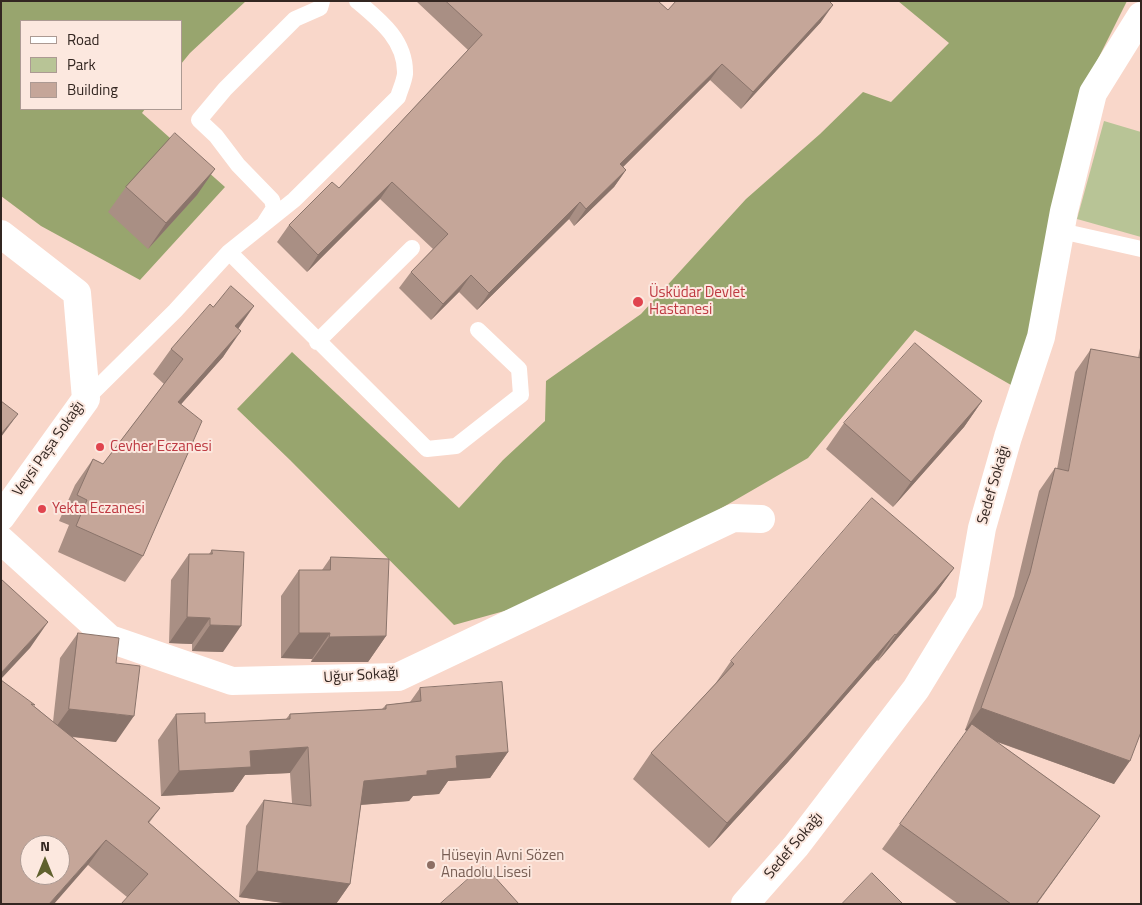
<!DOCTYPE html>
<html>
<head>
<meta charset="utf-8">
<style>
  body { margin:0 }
  #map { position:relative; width:1142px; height:905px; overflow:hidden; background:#f9d7ca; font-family:"Titillium Web",sans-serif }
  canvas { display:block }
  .frame { position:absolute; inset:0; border:2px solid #332621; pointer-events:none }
  .legend { position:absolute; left:20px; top:20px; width:162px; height:90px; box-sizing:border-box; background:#fce8df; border:1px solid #ac9a93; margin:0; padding:6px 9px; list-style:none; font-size:15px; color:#332621 }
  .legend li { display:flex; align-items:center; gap:10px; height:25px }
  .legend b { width:25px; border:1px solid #ac9a93 }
  .north { position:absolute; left:20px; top:835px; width:50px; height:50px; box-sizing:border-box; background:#fce8df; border:1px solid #ac9a93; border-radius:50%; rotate:0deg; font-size:14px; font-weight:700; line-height:20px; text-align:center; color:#332621 }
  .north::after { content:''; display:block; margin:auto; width:18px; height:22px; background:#60612e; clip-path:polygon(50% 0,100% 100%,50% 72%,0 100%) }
</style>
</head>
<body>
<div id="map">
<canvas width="1142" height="905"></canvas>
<div class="frame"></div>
<ul class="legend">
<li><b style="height:6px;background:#fff"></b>Road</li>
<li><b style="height:14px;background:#b8c496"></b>Park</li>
<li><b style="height:14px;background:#c5a699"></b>Building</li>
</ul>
<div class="north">N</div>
</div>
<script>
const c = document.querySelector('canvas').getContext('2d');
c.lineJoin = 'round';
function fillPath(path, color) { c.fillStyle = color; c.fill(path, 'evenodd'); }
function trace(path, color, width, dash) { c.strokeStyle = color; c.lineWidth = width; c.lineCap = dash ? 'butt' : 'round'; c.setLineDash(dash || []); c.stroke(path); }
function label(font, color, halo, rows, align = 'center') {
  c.font = font + ' "Titillium Web",sans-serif'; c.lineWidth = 4; c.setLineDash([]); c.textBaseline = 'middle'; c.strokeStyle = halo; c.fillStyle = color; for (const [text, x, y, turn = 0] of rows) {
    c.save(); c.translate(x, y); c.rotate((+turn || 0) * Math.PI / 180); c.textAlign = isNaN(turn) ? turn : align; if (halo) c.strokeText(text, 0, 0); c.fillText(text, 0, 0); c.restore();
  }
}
fillPath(new Path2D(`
  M 1104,121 L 1141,132 L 1141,237 L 1077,219 Z`), '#b8c496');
fillPath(new Path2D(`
  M 1,1 L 246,1 L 190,53 L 181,64 L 181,21 L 21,21 L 21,109 L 145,109 L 142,113 L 225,187 L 140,280 L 41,226 L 1,196 Z
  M 898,1 L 1127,1 L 1084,87 L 1018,389 L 915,330 L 808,458 L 580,590 L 454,625 L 290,460 L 237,409 L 292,352 L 459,508 L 503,460 L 545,421 L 546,381 L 641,314 L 746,199 L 820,134 L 863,92 L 891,102 L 949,43 Z`), '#98a56e');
trace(new Path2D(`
  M 265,222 L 274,208 L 272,200 L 238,165 L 216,136 L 199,120 L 225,89 L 295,19 L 320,8 L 322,1
  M 1061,231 L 1141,249
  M 229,252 L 427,449 L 456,446 L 521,395 L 519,369 L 478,330
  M 317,342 L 412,248
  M 86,399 L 175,311 L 229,252 L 294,200 L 398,97 C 400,90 404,82 405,74 C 406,41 381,21 357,1`), '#fff', 16);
trace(new Path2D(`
  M 1,234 L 77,293 L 86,399 L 1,517
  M 1,540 L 110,639 L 232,681 L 398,677 L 733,518 L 761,519
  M 745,904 L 796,846 L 916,689 L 969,602 L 982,528 L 1008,437 L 1041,337 L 1064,211 L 1093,93 L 1141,16`), '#fff', 28);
fillPath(new Path2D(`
  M 416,1 L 658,1 L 668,10 L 821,22 L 741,109 L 710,80 L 623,167 L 626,170 L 614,187 L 574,226 L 569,219 L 477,310 L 459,292 L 431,320 L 399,288 L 411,272 L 433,249 L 380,199 L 307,272 L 277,242 L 289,225 L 339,188 L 468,50 Z
  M 126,187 L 197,195 L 148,249 L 108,212 Z
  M 238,329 L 223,357 L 181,404 L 143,556 L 125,582 L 58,552 L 69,525 L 59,521 L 75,485 L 93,459 L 103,464 L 164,384 L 153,374 L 171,349 Z
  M 1141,343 L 1141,732 L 1114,784 L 997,742 L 1100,816 L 1037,904 L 958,904 L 882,849 L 967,731 L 965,730 L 1014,596 L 1039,491 L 1055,468 L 1057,469 L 1075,372 L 1091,349 L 1138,358 Z
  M 982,401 L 964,427 L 893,507 L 826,449 L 844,423 Z
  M 212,550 L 223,652 L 192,651 L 192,644 L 169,643 L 171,580 L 189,554 L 209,554 Z
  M 331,557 L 386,636 L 368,662 L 311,662 L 312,659 L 281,658 L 281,596 L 299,570 L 322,570 Z
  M 954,568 L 936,593 L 878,661 L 877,660 L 788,762 L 709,848 L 633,779 L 651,753 L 715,684 L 731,661 Z
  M 78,633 L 116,663 L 116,742 L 72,737 L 160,808 L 149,823 L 241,904 L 127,897 L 88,865 L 34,706 L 53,722 L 60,658 Z
  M 420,688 L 508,752 L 490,778 L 448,781 L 439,794 L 413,796 L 409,801 L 361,805 L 350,884 L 336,904 L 291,904 L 239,897 L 246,826 L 264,800 L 292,803 L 290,773 L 245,775 L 233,792 L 161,796 L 158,740 L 176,714 L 205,723 L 286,719 L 290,714 L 382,709 L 386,705 L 410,702 Z`), '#a98f84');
fillPath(new Path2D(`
  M 833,5 L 821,22 L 741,109 L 753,92 Z
  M 722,64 L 710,80 L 609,181 L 620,164 Z
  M 215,169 L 197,195 L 148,249 L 166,223 Z
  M 626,170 L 614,187 L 574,226 L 586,209 Z
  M 392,182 L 380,199 L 307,272 L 318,255 Z
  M 580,202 L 569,219 L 477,310 L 489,293 Z
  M 471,275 L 459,292 L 431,320 L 443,304 Z
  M 254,306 L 236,332 L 235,326 Z
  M 241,331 L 223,357 L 160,428 L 178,402 Z
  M 982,401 L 964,427 L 893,507 L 911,482 Z
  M 18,414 L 1,437 L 1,434 Z
  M 954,568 L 936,593 L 878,661 L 896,635 Z
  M 187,617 L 210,618 L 192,644 L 169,643 Z
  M 48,622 L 30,648 L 1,679 L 1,673 Z
  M 210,625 L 241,626 L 223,652 L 192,651 Z
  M 299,633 L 330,633 L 312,659 L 281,658 Z
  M 895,634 L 877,660 L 788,762 L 709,848 L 727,823 Z
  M 386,636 L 368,662 L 311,662 L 329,637 Z
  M 981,708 L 1130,761 L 1114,784 L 965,730 Z
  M 69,709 L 134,716 L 116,742 L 51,734 Z
  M 308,747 L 290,773 L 245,775 L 233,792 L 161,796 L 179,771 L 250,751 Z
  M 508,752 L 490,778 L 448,781 L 439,794 L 413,796 L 409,801 L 346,806 L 364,781 L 427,771 L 456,756 Z
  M 106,840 L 88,865 L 54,904 L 49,904 Z
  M 257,871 L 350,884 L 336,904 L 291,904 L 239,897 Z`), '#8a746b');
const building = new Path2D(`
  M 446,1 L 658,1 L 668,10 L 676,1 L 829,1 L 833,5 L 753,92 L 722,64 L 620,164 L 626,170 L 586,209 L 580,202 L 489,293 L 471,275 L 443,304 L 411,272 L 448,234 L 392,182 L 318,255 L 289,225 L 332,182 L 339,188 L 482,35 Z
  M 175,133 L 215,169 L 166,223 L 126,187 Z
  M 231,286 L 254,306 L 235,326 L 241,331 L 178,402 L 202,421 L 143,556 L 76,526 L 87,500 L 77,495 L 93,459 L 103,464 L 183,359 L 171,349 L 210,304 L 213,307 Z
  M 915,343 L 982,401 L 911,482 L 844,423 Z
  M 1091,349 L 1141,358 L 1141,732 L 1130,761 L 981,708 L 1030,573 L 1055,468 L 1068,471 Z
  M 1,401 L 18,414 L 1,434 Z
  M 872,498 L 954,568 L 896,635 L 895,634 L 806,737 L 727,823 L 651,753 L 734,664 L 731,661 Z
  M 212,550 L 244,552 L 241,626 L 210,625 L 210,618 L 187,617 L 189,554 L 212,554 Z
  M 331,557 L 389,559 L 386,636 L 329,637 L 330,633 L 299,633 L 299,570 L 330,570 Z
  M 1,579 L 48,622 L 1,673 Z
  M 78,633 L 119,638 L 116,663 L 140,666 L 134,716 L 69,709 Z
  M 1,680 L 35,705 L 31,704 L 160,808 L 148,822 L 241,904 L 121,904 L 148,874 L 106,840 L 49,904 L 1,904 ZM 30,845 L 60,845 L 60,875 L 30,875 Z
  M 502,682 L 508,752 L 456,756 L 457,768 L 427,771 L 427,775 L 364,781 L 350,884 L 257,871 L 264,800 L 311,806 L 308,747 L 250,751 L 251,767 L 179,771 L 176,714 L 205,713 L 205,723 L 290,719 L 290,714 L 386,709 L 386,705 L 421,701 L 420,688 Z
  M 972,724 L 1100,816 L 1036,904 L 1011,904 L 900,824 Z
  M 484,865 L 519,904 L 440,904 Z
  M 872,873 L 903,904 L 842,904 Z`);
fillPath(building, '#c5a699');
trace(building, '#8a746b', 1);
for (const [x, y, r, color] of [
  [638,302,6,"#e0444e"],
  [100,447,5,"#e0444e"],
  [42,509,5,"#e0444e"],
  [431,865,5,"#8d6e63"]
]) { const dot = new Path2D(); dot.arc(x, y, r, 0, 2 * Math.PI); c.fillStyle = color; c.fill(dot); trace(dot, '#fce8df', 2); }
label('15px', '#be3a42', '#fce8df', [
  ["Üsküdar Devlet",649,293],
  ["Hastanesi",649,310],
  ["Cevher Eczanesi",110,447],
  ["Yekta Eczanesi",52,509]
], 'left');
label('15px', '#332621', '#fce8df', [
  ["Veysi Paşa Sokağı",49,449,-55],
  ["Sedef Sokağı",994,485,-74],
  ["Uğur Sokağı",361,676,-4],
  ["Sedef Sokağı",794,846,-50]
]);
label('15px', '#785e54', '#fce8df', [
  ["Hüseyin Avni Sözen",441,856],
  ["Anadolu Lisesi",441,873]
], 'left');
</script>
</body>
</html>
